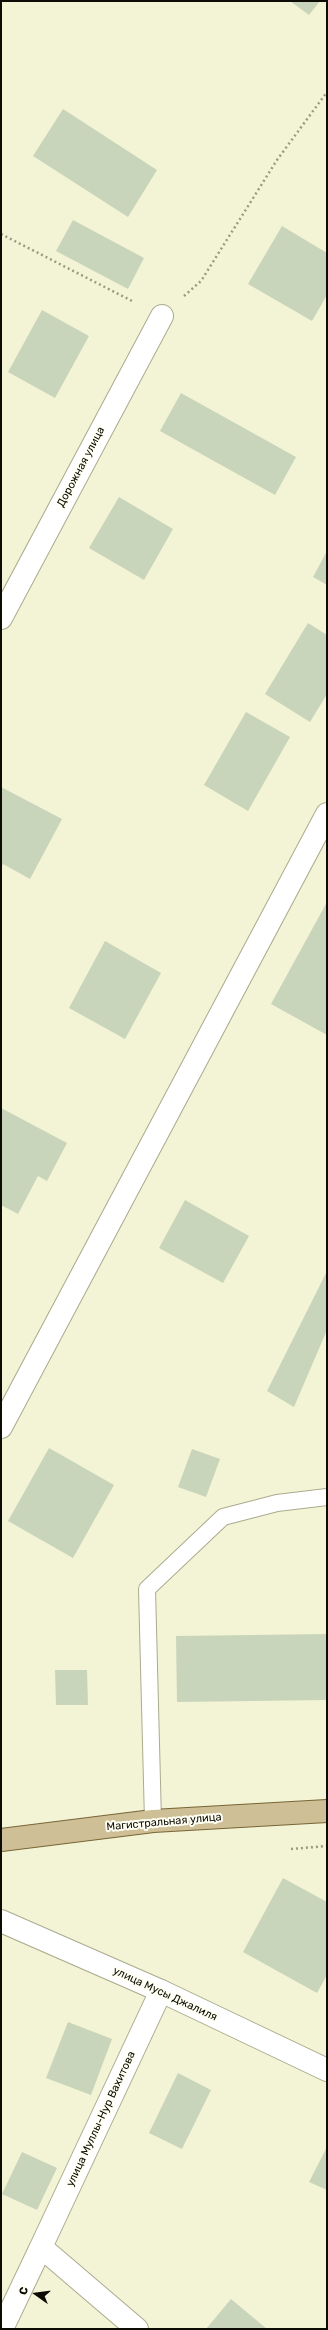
<!DOCTYPE html>
<html>
<head>
<meta charset="utf-8">
<style>
  body { margin:0 }
  #map { position:relative; width:328px; height:2330px; overflow:hidden; background:#f3f3d5; font-family:Rubik,sans-serif }
  canvas { display:block }
  .frame { position:absolute; inset:0; border:2px solid #0c0c04; pointer-events:none }
  .north { position:absolute; left:16px; top:2274px; width:40px; height:40px; -webkit-text-stroke:3px #fffff3; paint-order:stroke; rotate:284deg; font-size:11px; font-weight:700; line-height:16px; text-align:center; color:#0c0c04 }
  .north::after { content:''; display:block; margin:auto; width:14px; height:18px; background:#0c0c04; clip-path:polygon(50% 0,100% 100%,50% 72%,0 100%) }
</style>
</head>
<body>
<div id="map">
<canvas width="328" height="2330"></canvas>
<div class="frame"></div>
<div class="north">С</div>
</div>
<script>
const c = document.querySelector('canvas').getContext('2d');
c.lineJoin = 'round';
function fillPath(path, color) { c.fillStyle = color; c.fill(path, 'evenodd'); }
function trace(path, color, width, dash) { c.strokeStyle = color; c.lineWidth = width; c.lineCap = dash ? 'butt' : 'round'; c.setLineDash(dash || []); c.stroke(path); }
function label(font, color, halo, rows, align = 'center') {
  c.font = font + ' Rubik,sans-serif'; c.lineWidth = 4; c.setLineDash([]); c.textBaseline = 'middle'; c.strokeStyle = halo; c.fillStyle = color; for (const [text, x, y, turn = 0] of rows) {
    c.save(); c.translate(x, y); c.rotate((+turn || 0) * Math.PI / 180); c.textAlign = isNaN(turn) ? turn : align; if (halo) c.strokeText(text, 0, 0); c.fillText(text, 0, 0); c.restore();
  }
}
fillPath(new Path2D(`
  M 290,1 L 320,1 L 309,15 Z
  M 63,109 L 157,170 L 128,217 L 33,156 Z
  M 73,220 L 144,258 L 128,289 L 56,251 Z
  M 282,226 L 327,253 L 327,295 L 312,321 L 248,284 Z
  M 42,310 L 89,336 L 55,398 L 8,372 Z
  M 181,393 L 296,457 L 275,495 L 160,431 Z
  M 119,497 L 173,529 L 144,580 L 89,548 Z
  M 327,551 L 327,585 L 313,577 Z
  M 308,623 L 327,635 L 327,694 L 310,722 L 265,694 Z
  M 246,712 L 290,737 L 248,811 L 204,785 Z
  M 1,787 L 62,819 L 30,879 L 3,864 L 1,869 Z
  M 327,902 L 327,1035 L 271,1004 Z
  M 105,941 L 161,973 L 125,1039 L 69,1008 Z
  M 1,1108 L 67,1143 L 47,1181 L 38,1176 L 18,1214 L 1,1205 Z
  M 185,1200 L 249,1236 L 223,1283 L 159,1248 Z
  M 327,1271 L 327,1330 L 294,1407 L 267,1391 Z
  M 49,1448 L 114,1485 L 73,1558 L 8,1521 Z
  M 192,1449 L 220,1459 L 206,1497 L 178,1487 Z
  M 327,1634 L 327,1700 L 177,1702 L 176,1636 Z
  M 55,1670 L 87,1670 L 88,1705 L 56,1705 Z
  M 283,1878 L 327,1902 L 327,1975 L 317,1993 L 243,1952 Z
  M 68,2022 L 112,2039 L 91,2095 L 46,2078 Z
  M 178,2073 L 211,2090 L 182,2149 L 149,2133 Z
  M 327,2147 L 327,2190 L 309,2182 Z
  M 22,2152 L 57,2168 L 37,2210 L 2,2194 Z
  M 231,2299 L 267,2329 L 206,2329 Z`), '#c9d5ba');
const lane = new Path2D(`
  M 153,1821 L 147,1589 L 223,1517 L 277,1503 L 327,1497`);
const street = new Path2D(`
  M 1,618 L 162,316
  M 1,1427 L 327,814
  M 2,2329 L 41,2247
  M 137,2329 L 41,2247 L 161,1991`);
const secondary = new Path2D(`
  M 1,1921 L 161,1991 L 327,2070`);
const primary = new Path2D(`
  M 1,1840 L 153,1821 L 327,1811`);
trace(lane, '#abab8f', 18);
trace(street, '#abab8f', 24);
trace(secondary, '#abab8f', 24);
trace(primary, '#766535', 24);
trace(new Path2D(`
  M 1,234 L 134,302
  M 184,296 L 201,281 L 277,160 L 327,92
  M 291,1849 L 327,1846`), '#9b9b85', 2.5, [2, 3]);
trace(lane, '#fff', 16);
trace(street, '#fff', 22);
trace(secondary, '#fff', 22);
trace(primary, '#cfbf96', 22);
label('11px', '#0c0c04', '#fffff3', [
  ["Дорожная улица",81,467,-62],
  ["Магистральная улица",164,1822,-5],
  ["улица Мусы Джалиля",165,1994,25],
  ["улица Муллы-Нур Вахитова",101,2119,-65]
]);
</script>
</body>
</html>
